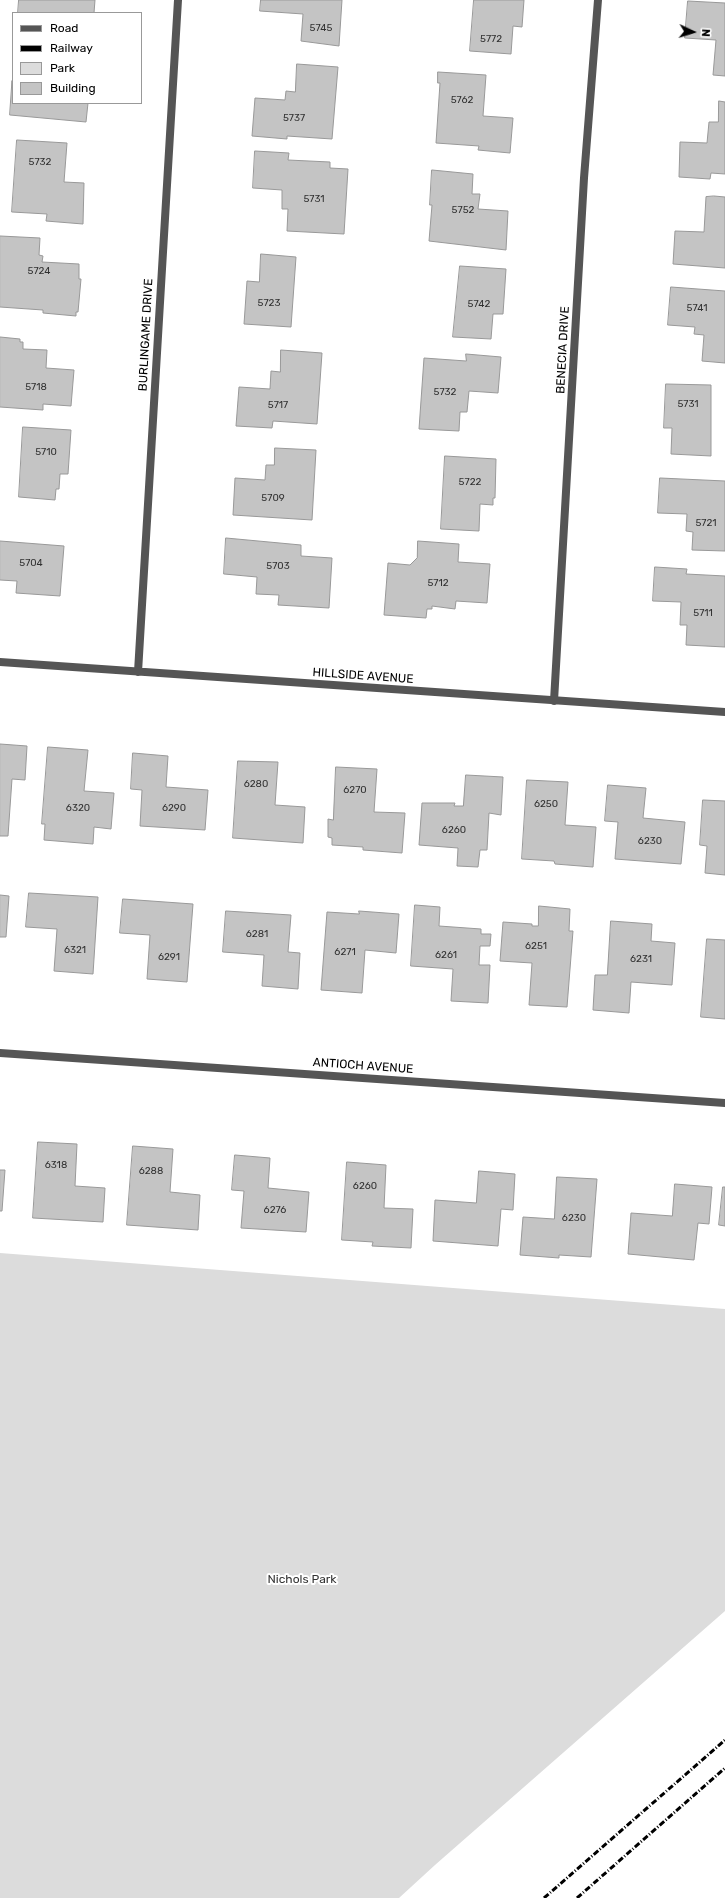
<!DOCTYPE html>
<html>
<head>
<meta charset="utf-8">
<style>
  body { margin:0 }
  #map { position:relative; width:725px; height:1898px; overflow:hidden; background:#fff; font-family:Rubik,sans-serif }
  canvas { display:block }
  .legend { position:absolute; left:12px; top:12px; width:130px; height:92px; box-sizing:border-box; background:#fff; border:1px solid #999; margin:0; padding:5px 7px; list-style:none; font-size:12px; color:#000 }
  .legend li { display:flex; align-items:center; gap:8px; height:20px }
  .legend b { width:20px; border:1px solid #999 }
  .north { position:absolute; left:673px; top:12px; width:40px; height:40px; -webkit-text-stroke:3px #fff; paint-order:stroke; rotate:94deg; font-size:11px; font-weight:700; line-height:16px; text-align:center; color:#000 }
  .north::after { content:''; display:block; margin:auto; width:14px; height:18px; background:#000; clip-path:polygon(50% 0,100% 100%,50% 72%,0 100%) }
</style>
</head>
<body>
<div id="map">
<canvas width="725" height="1898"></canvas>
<ul class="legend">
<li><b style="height:5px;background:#555"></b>Road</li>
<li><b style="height:5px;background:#000"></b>Railway</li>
<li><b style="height:11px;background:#dcdcdc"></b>Park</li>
<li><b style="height:11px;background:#c4c4c4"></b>Building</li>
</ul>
<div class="north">N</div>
</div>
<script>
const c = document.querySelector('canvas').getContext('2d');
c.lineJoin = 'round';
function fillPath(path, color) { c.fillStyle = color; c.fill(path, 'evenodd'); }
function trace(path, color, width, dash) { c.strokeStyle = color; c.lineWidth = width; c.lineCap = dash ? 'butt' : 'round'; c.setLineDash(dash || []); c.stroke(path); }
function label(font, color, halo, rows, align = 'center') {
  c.font = font + ' Rubik,sans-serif'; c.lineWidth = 4; c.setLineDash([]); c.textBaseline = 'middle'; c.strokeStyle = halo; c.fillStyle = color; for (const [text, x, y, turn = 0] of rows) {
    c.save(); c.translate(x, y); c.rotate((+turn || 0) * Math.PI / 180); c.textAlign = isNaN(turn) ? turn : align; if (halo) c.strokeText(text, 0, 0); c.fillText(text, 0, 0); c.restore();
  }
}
fillPath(new Path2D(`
  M 0,1253 L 725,1309 L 725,1611 L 435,1865 L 399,1898 L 0,1898 Z`), '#dcdcdc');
const building = new Path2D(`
  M 19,0 L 95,0 L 94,13 L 18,13 Z
  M 261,0 L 342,0 L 339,46 L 301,41 L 303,14 L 260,11 Z
  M 474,0 L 524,0 L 522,27 L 513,26 L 511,54 L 470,51 Z
  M 688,1 L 725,3 L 725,76 L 713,75 L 716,40 L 685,38 Z
  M 297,64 L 338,67 L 332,139 L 287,136 L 287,139 L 252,136 L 255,98 L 285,100 L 286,91 L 295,92 Z
  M 438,72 L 486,75 L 483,116 L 513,118 L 510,153 L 478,150 L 479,146 L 436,143 L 440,83 L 438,83 Z
  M 12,81 L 13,103 L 88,103 L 86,122 L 10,115 Z
  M 719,101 L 725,102 L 725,174 L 711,173 L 710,179 L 679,177 L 680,142 L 707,143 L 709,122 L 718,122 Z
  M 17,140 L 67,143 L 64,182 L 84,183 L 83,224 L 46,221 L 47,214 L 12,212 Z
  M 255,151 L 289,153 L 288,160 L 330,162 L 330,168 L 348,169 L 344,234 L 287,231 L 288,209 L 282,209 L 282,190 L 253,188 Z
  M 432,170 L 473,174 L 472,194 L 480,194 L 478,209 L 508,211 L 506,250 L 429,241 L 432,205 L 430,205 Z
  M 714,196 L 725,197 L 725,268 L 673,264 L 675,231 L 704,232 L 706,197 Z
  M 0,236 L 40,238 L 39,255 L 43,256 L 42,262 L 79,264 L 79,279 L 81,279 L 78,312 L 76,312 L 76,316 L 43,313 L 43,310 L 0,307 Z
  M 261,254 L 296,257 L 291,327 L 244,324 L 247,281 L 259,282 Z
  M 460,266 L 506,269 L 503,314 L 493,314 L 491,339 L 453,337 Z
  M 671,287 L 725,291 L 725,363 L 702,361 L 704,335 L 694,334 L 695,327 L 668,325 Z
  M 0,337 L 20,339 L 20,342 L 23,342 L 23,349 L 47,350 L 46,368 L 74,370 L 71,406 L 43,404 L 43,410 L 0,407 Z
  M 281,350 L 322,353 L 317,424 L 273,421 L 272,428 L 236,426 L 239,387 L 270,389 L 271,371 L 280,372 Z
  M 466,354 L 501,357 L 498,393 L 469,391 L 467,412 L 460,412 L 459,431 L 419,429 L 424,358 L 466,361 Z
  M 666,384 L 711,385 L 711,456 L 671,454 L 672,428 L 664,428 Z
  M 23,427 L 71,430 L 68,474 L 60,474 L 59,489 L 56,489 L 55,500 L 19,497 Z
  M 275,448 L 316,450 L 312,520 L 233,515 L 235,478 L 265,480 L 266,465 L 274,465 Z
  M 445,456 L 496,459 L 495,498 L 493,498 L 493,505 L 480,504 L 479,531 L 441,529 Z
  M 660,478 L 725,481 L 725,551 L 692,550 L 693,532 L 686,531 L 687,514 L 658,513 Z
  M 226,538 L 301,545 L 301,556 L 332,558 L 329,608 L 278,605 L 279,595 L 256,594 L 257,577 L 224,574 Z
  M 0,541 L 64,546 L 60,596 L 16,593 L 17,581 L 0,580 Z
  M 418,541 L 459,544 L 458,562 L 490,564 L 487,603 L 456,601 L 455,609 L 432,606 L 432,609 L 427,609 L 426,618 L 384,615 L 388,563 L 410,565 L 417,558 Z
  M 655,567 L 687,569 L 686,574 L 725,576 L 725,647 L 686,645 L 687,625 L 680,625 L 681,602 L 653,601 Z
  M 0,744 L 27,746 L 25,780 L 12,779 L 8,836 L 0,836 Z
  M 48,747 L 88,750 L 84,791 L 114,793 L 111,829 L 94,827 L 93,844 L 44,840 L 45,824 L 42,824 Z
  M 133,753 L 168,756 L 166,787 L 208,790 L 205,830 L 140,826 L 142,790 L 131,789 Z
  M 238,761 L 278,762 L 275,805 L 305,807 L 303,843 L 233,838 Z
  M 336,767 L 377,769 L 374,812 L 405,813 L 402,853 L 363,850 L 363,847 L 332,845 L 332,838 L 328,837 L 328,819 L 333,820 Z
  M 466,775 L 503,777 L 501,815 L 489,813 L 487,850 L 480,850 L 478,867 L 457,866 L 458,848 L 419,845 L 422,803 L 455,803 L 454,806 L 463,806 Z
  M 527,780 L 568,782 L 565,825 L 596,827 L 593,867 L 555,864 L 554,861 L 522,859 Z
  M 608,785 L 646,788 L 643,818 L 685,822 L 681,864 L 615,859 L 618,822 L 605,821 Z
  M 703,800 L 725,801 L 725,875 L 705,873 L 707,846 L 700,845 Z
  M 29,893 L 98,897 L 93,974 L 54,971 L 57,929 L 26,927 Z
  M 0,895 L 9,896 L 6,937 L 0,937 Z
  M 123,899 L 193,904 L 187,982 L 147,979 L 150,935 L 120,933 Z
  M 415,905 L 440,907 L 439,926 L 481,929 L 481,934 L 491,934 L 490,946 L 480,946 L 479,965 L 490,965 L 488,1003 L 451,1001 L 453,969 L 411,966 Z
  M 539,906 L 570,909 L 569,931 L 573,931 L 567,1007 L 529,1005 L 532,963 L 500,961 L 503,922 L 532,924 L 532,926 L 538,926 Z
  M 226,911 L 291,915 L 288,952 L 300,953 L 298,989 L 262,986 L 264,955 L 223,952 Z
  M 359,911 L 399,914 L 396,953 L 365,950 L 362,993 L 321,990 L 327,912 L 359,914 Z
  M 611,921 L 652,924 L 651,941 L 675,943 L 672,985 L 631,982 L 629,1013 L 593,1010 L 595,975 L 607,975 Z
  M 707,939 L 725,940 L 725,1019 L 701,1017 Z
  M 38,1142 L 77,1144 L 75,1186 L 105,1188 L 103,1222 L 33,1218 Z
  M 133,1146 L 173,1149 L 170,1192 L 200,1195 L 198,1230 L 127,1225 Z
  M 235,1155 L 270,1158 L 268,1188 L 309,1192 L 306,1232 L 241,1228 L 244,1191 L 232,1190 Z
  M 347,1162 L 386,1165 L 384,1208 L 413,1209 L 411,1248 L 372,1246 L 373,1242 L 342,1240 Z
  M 0,1170 L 5,1170 L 2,1211 L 0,1211 Z
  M 479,1171 L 515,1174 L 513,1210 L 501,1209 L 498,1246 L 433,1241 L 435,1200 L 476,1203 Z
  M 557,1177 L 597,1179 L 591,1257 L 559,1255 L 559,1258 L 520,1255 L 523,1217 L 554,1219 Z
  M 675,1184 L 712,1187 L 709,1224 L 698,1223 L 694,1260 L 628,1254 L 631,1213 L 672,1216 Z
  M 723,1187 L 725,1187 L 725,1226 L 719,1225 Z`);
fillPath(building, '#c4c4c4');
trace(building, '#999', 1);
trace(new Path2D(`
  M 0,662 L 725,712
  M 138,672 L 178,0
  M 554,701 L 584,178 L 598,0
  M 0,1053 L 725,1103`), '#555', 8);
trace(new Path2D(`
  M 544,1898 L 725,1740
  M 577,1898 L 725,1768`), '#000', 3, [6, 2, 1, 2]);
label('10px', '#313131', null, [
  ["5745",321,28],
  ["5772",491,39],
  ["5762",462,100],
  ["5737",294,118],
  ["5732",40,162],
  ["5731",314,199],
  ["5752",463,210],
  ["5724",39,271],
  ["5723",269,303],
  ["5742",479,304],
  ["5741",697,308],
  ["5718",36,387],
  ["5732",445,392],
  ["5731",688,404],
  ["5717",278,405],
  ["5710",46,452],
  ["5722",470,482],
  ["5709",273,498],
  ["5721",706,523],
  ["5704",31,563],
  ["5703",278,566],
  ["5712",438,583],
  ["5711",703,613],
  ["6280",256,784],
  ["6270",355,790],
  ["6250",546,804],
  ["6320",78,808],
  ["6290",174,808],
  ["6260",454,830],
  ["6230",650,841],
  ["6281",257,934],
  ["6251",536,946],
  ["6321",75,950],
  ["6271",345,952],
  ["6261",446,955],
  ["6291",169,957],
  ["6231",641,959],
  ["6318",56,1165],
  ["6288",151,1171],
  ["6260",365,1186],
  ["6276",275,1210],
  ["6230",574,1218]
]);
label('12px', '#000', '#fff', [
  ["BURLINGAME DRIVE",146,335,-87],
  ["BENECIA DRIVE",563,350,-87],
  ["HILLSIDE AVENUE",363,676,4],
  ["ANTIOCH AVENUE",363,1066,4]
]);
label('12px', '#333', '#fff', [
  ["Nichols Park",302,1580]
]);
</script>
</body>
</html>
